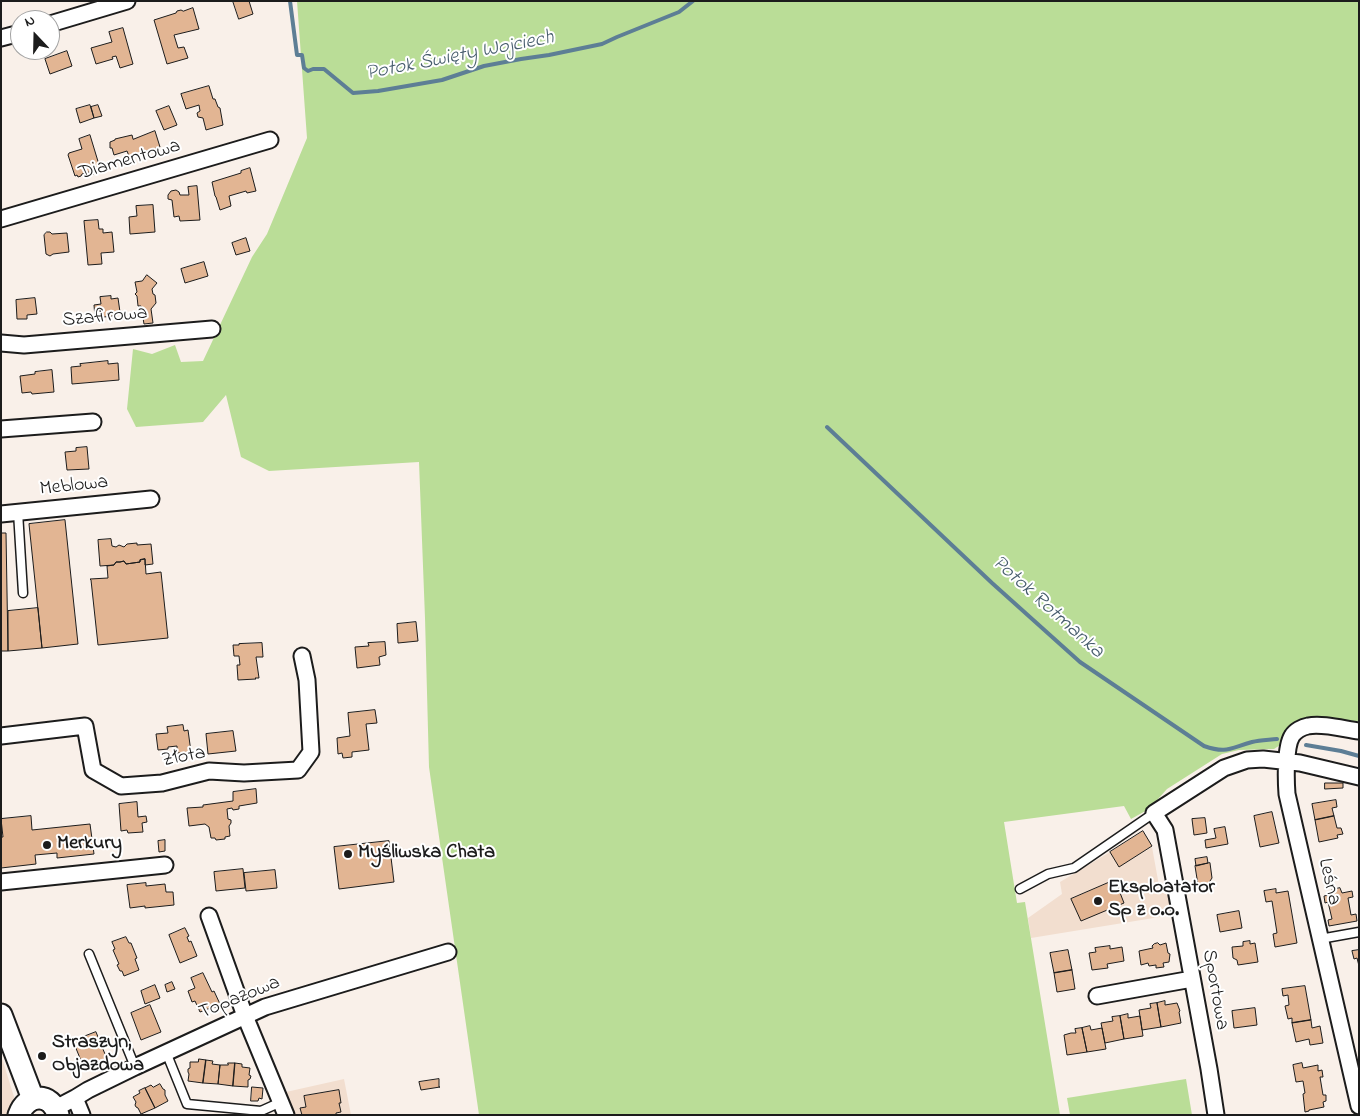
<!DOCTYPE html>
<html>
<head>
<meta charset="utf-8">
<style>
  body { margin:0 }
  #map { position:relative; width:1360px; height:1116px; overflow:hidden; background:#f9f0e9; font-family:"Indie Flower",sans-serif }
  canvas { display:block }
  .frame { position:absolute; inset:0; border:2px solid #1c1c1c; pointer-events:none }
  .north { position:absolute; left:10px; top:10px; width:50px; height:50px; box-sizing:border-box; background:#fff; border:1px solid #a4a4a4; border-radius:50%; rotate:339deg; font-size:14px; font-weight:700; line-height:20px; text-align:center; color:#1c1c1c }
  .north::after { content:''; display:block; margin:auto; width:18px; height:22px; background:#1c1c1c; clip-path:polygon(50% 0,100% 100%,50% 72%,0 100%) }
</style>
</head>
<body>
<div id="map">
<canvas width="1360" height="1116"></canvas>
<div class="frame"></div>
<div class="north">N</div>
</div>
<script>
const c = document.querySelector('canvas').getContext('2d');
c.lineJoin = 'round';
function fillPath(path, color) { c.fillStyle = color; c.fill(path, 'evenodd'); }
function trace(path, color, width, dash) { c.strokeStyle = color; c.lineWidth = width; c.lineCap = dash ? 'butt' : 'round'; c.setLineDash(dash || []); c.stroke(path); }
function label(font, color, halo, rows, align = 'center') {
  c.font = font + ' "Indie Flower",sans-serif'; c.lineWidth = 4; c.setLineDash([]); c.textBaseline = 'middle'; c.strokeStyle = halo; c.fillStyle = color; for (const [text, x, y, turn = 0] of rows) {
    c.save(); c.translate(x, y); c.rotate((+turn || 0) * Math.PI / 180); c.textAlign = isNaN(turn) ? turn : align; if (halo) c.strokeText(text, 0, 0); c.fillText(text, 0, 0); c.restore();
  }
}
fillPath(new Path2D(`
  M 1152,847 L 1160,891 L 1168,895 L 1172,915 L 1031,938 L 1028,918 L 1062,894 L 1060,882 L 1110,852 L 1119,867 Z
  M 1,1055 L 15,1100 L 8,1115 L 1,1115 Z
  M 344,1079 L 351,1115 L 295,1115 L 286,1092 Z`), '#f2decf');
fillPath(new Path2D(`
  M 297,1 L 1359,1 L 1359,722 L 1323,717 L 1274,749 L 1239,750 L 1222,754 L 1167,789 L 1149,809 L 1131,819 L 1124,806 L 1004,822 L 1017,903 L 1025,902 L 1060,1115 L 479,1115 L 429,767 L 425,618 L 419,462 L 269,471 L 241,457 L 226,395 L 203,422 L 136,427 L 127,409 L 133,349 L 152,354 L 175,345 L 181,362 L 203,361 L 252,257 L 267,234 L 307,138 Z
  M 1186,1079 L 1192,1115 L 1070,1115 L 1067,1098 Z`), '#badd97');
trace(new Path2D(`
  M 290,1 L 297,55 L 302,55 L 304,68 L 308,71 L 313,69 L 324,69 L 353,93 L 378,91 L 442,80 L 484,66 L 521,59 L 549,55 L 602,44 L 617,37 L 679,12 L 693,1
  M 827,427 L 992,583 L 1080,662 L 1204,746 C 1227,754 1230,748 1252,742 C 1260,740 1268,740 1277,739
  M 1306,745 L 1341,751 L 1359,756`), '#5d7e95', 4);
const building = new Path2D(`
  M 233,1 L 249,1 L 253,14 L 239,19 Z
  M 193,8 L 199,29 L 174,35 L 178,48 L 184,47 L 188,58 L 167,64 L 154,20 L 176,13 L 177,11 L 181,10 L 183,11 Z
  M 123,28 L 133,64 L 120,68 L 116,56 L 112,57 L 113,59 L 96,64 L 91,48 L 112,42 L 109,32 Z
  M 67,51 L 72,66 L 50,74 L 45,59 Z
  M 209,86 L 213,99 L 215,99 L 218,107 L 220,108 L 223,125 L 206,130 L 203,118 L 198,117 L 197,113 L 200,111 L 199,105 L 186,109 L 181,94 Z
  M 90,105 L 94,118 L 80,123 L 76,109 Z
  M 98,105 L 102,116 L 94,118 L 91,107 Z
  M 169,106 L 177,125 L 164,130 L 156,111 Z
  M 155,131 L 160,147 L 129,156 L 127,151 L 114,155 L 112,148 L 110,148 L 110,142 L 115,140 L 115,139 L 132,135 L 133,139 Z
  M 90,135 L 100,168 L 93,171 L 94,174 L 90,175 L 89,172 L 82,174 L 81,176 L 78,177 L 77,175 L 75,176 L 68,155 L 69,153 L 82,149 L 79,139 Z
  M 250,168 L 256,191 L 247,193 L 246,191 L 229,196 L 231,206 L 220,210 L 216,197 L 215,196 L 212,182 L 241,173 L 241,171 Z
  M 197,186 L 200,220 L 180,221 L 179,216 L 174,217 L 172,200 L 168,199 L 168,195 L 171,191 L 176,190 L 179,192 L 180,195 L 189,195 L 188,187 Z
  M 153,205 L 155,232 L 130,234 L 129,217 L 137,216 L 136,206 Z
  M 98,220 L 99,229 L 103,229 L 103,233 L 112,232 L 114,252 L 101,253 L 102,264 L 88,265 L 84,221 Z
  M 47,232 L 50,232 L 52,234 L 67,233 L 69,252 L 53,254 L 50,256 L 46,254 L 44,235 Z
  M 246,238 L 250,251 L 236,255 L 232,243 Z
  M 204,262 L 208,276 L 185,283 L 181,269 Z
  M 147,275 L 157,283 L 152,289 L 153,294 L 155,295 L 156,303 L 151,309 L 153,323 L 144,324 L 141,306 L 138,306 L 137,296 L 135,294 L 137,292 L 135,282 L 142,281 Z
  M 111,296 L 111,299 L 118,298 L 120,312 L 112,313 L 113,316 L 95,318 L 94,305 L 101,304 L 100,297 Z
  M 35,298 L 37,314 L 27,315 L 27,319 L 17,319 L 16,300 Z
  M 108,361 L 108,364 L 118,363 L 119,380 L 72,384 L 71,367 L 81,366 L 80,364 Z
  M 52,370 L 54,392 L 32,394 L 31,392 L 22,393 L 20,376 L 35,374 L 35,372 Z
  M 87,447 L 89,469 L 67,470 L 65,452 L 76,451 L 76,448 Z
  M 65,520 L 78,644 L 42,648 L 29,524 Z
  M 1,533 L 6,533 L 8,651 L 1,651 Z
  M 111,539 L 112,546 L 116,547 L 119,545 L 124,547 L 127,544 L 137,543 L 137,545 L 151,544 L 153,564 L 145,565 L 145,559 L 140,560 L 140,562 L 126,564 L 124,561 L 120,562 L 116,562 L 114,565 L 100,566 L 98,540 Z
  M 145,559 L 146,574 L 161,572 L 168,638 L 98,645 L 91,580 L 90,579 L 108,578 L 107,566 L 114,565 L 116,562 L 120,562 L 124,561 L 126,564 L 140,562 L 140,560 Z
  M 38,608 L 42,648 L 8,651 L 8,611 Z
  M 416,622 L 418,641 L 398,643 L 397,624 Z
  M 385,642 L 386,655 L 379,657 L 380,665 L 357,668 L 355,647 L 369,646 L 368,643 Z
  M 262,643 L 263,657 L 256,657 L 259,678 L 255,678 L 256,679 L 238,680 L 237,665 L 240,665 L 239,656 L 234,656 L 233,645 L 239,645 L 239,644 Z
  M 375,710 L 377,723 L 366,724 L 369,750 L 352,752 L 352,757 L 343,758 L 342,753 L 338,754 L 337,738 L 350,736 L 348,713 Z
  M 183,725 L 184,731 L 188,730 L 191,752 L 177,753 L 177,746 L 168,747 L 168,749 L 158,750 L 156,734 L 168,733 L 167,727 Z
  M 233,731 L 236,751 L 208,754 L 206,734 Z
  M 1325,783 L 1343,783 L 1343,788 L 1325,789 Z
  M 256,789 L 257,803 L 239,806 L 239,809 L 233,810 L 232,808 L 227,809 L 228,819 L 231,820 L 231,823 L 229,826 L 230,836 L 225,837 L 225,839 L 216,840 L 215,838 L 211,838 L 209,827 L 205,824 L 189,826 L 187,808 L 203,807 L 203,805 L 233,801 L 233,792 Z
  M 1336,800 L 1337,807 L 1332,808 L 1334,816 L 1315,820 L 1312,804 Z
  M 137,802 L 138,817 L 146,816 L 147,822 L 142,823 L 143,832 L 128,833 L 127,830 L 121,831 L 119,804 Z
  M 1272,812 L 1279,843 L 1260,847 L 1254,816 Z
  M 31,816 L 32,830 L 90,824 L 94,854 L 57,858 L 57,853 L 35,855 L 36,864 L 1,868 L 1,837 L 3,837 L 1,819 Z
  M 1334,816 L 1337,828 L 1341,828 L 1343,834 L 1337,835 L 1338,838 L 1319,842 L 1315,820 Z
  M 1205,818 L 1207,833 L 1194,835 L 1192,819 Z
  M 1225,827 L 1228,844 L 1206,848 L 1205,840 L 1216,838 L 1214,829 Z
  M 1143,831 L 1152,846 L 1119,867 L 1110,852 Z
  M 165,840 L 165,851 L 159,852 L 158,841 Z
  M 389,841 L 394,882 L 339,889 L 334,847 Z
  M 1207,857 L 1208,863 L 1196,866 L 1195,859 Z
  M 1210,863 L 1212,878 L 1206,887 L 1202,885 L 1198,885 L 1195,866 Z
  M 243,869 L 245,888 L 216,891 L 214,872 Z
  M 275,870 L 277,888 L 246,891 L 244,873 Z
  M 1115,880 L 1124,903 L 1081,921 L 1071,899 Z
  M 146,883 L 146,886 L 165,884 L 166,892 L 173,892 L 174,905 L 145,908 L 145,906 L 130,908 L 127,885 Z
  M 1340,888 L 1342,893 L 1352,891 L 1353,897 L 1348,898 L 1351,915 L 1356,914 L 1357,921 L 1329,926 L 1328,920 L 1332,919 L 1328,902 L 1325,903 L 1324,896 L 1333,894 L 1332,890 Z
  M 1276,889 L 1276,893 L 1288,891 L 1297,943 L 1275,947 L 1273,934 L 1277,933 L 1272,901 L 1266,902 L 1264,891 Z
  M 1239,911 L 1242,928 L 1220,932 L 1217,915 Z
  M 185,928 L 189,936 L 187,937 L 189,942 L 191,941 L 197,956 L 180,963 L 169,935 Z
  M 126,937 L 129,943 L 131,943 L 137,958 L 135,959 L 139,970 L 124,976 L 122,971 L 120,971 L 117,965 L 119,964 L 113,950 L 115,949 L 112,942 Z
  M 1250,941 L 1250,944 L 1255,943 L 1258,962 L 1238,965 L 1237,960 L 1233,958 L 1232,947 L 1243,946 L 1243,942 Z
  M 1158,943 L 1160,945 L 1166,943 L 1168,953 L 1170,954 L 1169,962 L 1163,963 L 1164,967 L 1156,968 L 1156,965 L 1149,966 L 1148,963 L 1141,965 L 1139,951 L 1153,948 L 1152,946 L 1154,944 Z
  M 1110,946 L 1110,949 L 1122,947 L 1124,961 L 1107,964 L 1108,968 L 1092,970 L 1089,953 L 1096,952 L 1095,948 Z
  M 1068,950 L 1072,970 L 1054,973 L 1050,953 Z
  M 1359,950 L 1359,966 L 1357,958 L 1354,959 L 1352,951 Z
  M 1072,970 L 1075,989 L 1057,992 L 1054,973 Z
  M 203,973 L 212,992 L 214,991 L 220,1004 L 218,1007 L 213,1007 L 200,1012 L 195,1001 L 192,1002 L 188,991 L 195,988 L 191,978 Z
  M 172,982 L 175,989 L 167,992 L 165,985 Z
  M 155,985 L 160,998 L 145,1004 L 141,991 Z
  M 1305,986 L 1311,1020 L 1292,1023 L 1292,1018 L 1288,1019 L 1285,1006 L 1289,1005 L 1288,995 L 1283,996 L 1282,989 Z
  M 1165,1001 L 1165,1005 L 1177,1003 L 1180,1011 L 1179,1012 L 1181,1023 L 1161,1027 L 1157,1003 Z
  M 1157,1003 L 1161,1027 L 1142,1030 L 1139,1010 L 1151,1008 L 1150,1004 Z
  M 150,1005 L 161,1032 L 141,1040 L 131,1013 Z
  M 1255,1008 L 1257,1025 L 1234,1028 L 1232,1011 Z
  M 1128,1014 L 1128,1018 L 1140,1016 L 1143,1036 L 1124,1039 L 1120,1016 Z
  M 1120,1016 L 1124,1039 L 1105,1043 L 1101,1023 L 1113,1021 L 1112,1017 Z
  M 1311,1020 L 1312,1028 L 1320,1026 L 1323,1043 L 1310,1045 L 1309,1039 L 1296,1042 L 1292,1023 Z
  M 1090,1026 L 1091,1030 L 1102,1028 L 1106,1049 L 1087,1052 L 1082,1028 Z
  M 1082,1028 L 1087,1052 L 1067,1055 L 1064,1035 L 1071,1033 L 1076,1033 L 1075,1029 Z
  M 96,1032 L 107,1059 L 84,1068 L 73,1041 Z
  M 199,1059 L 206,1060 L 203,1083 L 188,1081 L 189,1074 L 188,1072 L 188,1069 L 190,1068 L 190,1062 L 198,1062 Z
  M 206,1060 L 213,1061 L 212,1064 L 220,1065 L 218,1084 L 203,1083 Z
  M 228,1063 L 235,1063 L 233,1086 L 218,1084 L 220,1065 L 228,1065 Z
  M 235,1063 L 242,1064 L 242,1067 L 250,1068 L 249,1075 L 251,1076 L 250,1079 L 248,1080 L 248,1087 L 233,1086 Z
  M 1302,1063 L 1303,1068 L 1318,1065 L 1318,1071 L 1322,1070 L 1323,1077 L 1320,1077 L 1323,1095 L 1326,1095 L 1326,1101 L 1323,1102 L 1324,1107 L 1309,1110 L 1309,1111 L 1305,1112 L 1303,1094 L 1305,1093 L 1303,1081 L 1296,1082 L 1293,1065 Z
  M 439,1079 L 439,1087 L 440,1087 L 421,1090 L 419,1082 Z
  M 160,1084 L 163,1089 L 165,1090 L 165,1095 L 168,1101 L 155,1108 L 145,1088 L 151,1085 L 153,1087 Z
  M 252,1087 L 263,1088 L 262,1099 L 259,1098 L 258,1101 L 251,1101 Z
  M 145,1088 L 155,1108 L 141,1114 L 138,1108 L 136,1107 L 135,1105 L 136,1102 L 133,1097 L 140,1093 L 139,1091 Z
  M 339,1090 L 341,1103 L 339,1103 L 341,1112 L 336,1113 L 336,1115 L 302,1115 L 300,1108 L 306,1107 L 304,1096 Z`);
fillPath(building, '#e2b593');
trace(building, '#1c1c1c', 1);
const lane = new Path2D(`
  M 18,512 L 23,593
  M 1020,889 L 1048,874 L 1074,868 L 1154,813
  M 1320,939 L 1359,932
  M 89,954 L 135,1067
  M 166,1052 L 187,1104 L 261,1111 L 281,1102`);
const street = new Path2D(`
  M 50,24 L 127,1
  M 1,38 L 20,33
  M 1,219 L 270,140
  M 1,343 L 24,345 L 212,329
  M 1,429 L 93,422
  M 1,514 L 151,499
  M 1359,731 C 1344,729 1322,723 1308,726 C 1302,727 1295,731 1292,736 C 1285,747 1286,781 1287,794 L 1359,1106
  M 1,736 L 85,726 L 93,770 L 121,786 L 162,783 L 209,771 L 244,773 L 298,770 L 311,752 L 307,680 L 302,656
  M 1,882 L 165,865
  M 209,916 L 245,1016 L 286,1115
  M 1097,996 L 1192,979
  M 75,1098 L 82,1115
  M 56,1108 L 75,1098 L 88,1090 L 135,1067 L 265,1007 L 448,952
  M 1216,1115 L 1209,1069 L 1165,830 L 1154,813 L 1224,768 L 1247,760 L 1263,759 L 1300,763 L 1359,777`);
const secondary = new Path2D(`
  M 1,1015 L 33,1099
  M 19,1115 C 27,1093 51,1092 58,1115`);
trace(lane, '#1c1c1c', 11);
trace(street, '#1c1c1c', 19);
trace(secondary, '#1c1c1c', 25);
trace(lane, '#fff', 8);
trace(street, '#fff', 15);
trace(secondary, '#fff', 21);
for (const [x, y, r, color] of [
  [47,845,5,"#1c1c1c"],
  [348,854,5,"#1c1c1c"],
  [1098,901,5,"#1c1c1c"],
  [42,1056,5,"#1c1c1c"]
]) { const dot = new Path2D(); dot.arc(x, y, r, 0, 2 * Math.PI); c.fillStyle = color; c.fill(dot); trace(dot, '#fff', 2); }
label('20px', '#1c1c1c', '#fff', [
  ["Diamentowa",130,161,-16],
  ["Szafirowa",105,318,-5],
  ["Meblowa",74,487,-6],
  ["Złota",184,758,-11],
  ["Leśna",1328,882,77],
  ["Sportowa",1214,990,80],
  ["Topazowa",240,999,-22]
]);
label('bold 20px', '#1c1c1c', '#fff', [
  ["Merkury",57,845],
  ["Myśliwska Chata",358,854],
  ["Eksploatator",1108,889],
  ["Sp z o.o.",1108,912],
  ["Straszyn,",52,1044],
  ["Objazdowa",52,1067]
], 'left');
label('italic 21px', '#475d6d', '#fff', [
  ["Potok Święty Wojciech",460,57,-11],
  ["Potok Rotmanka",1047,608,42]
]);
</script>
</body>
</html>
